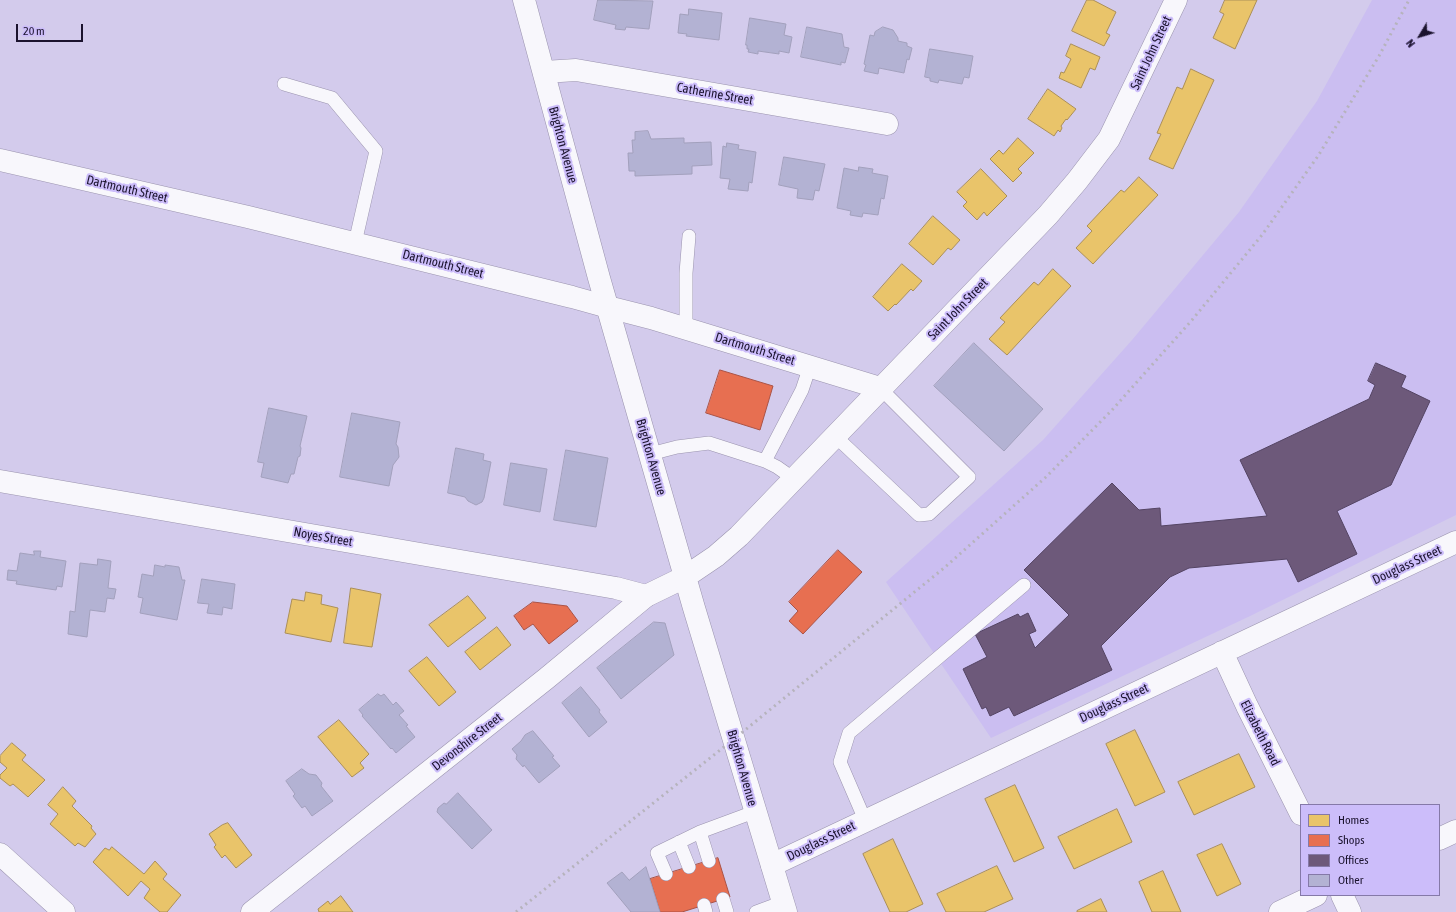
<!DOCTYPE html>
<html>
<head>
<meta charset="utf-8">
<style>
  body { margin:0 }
  #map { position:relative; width:1456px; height:912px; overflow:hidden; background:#d3cbec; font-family:"Asap Condensed",sans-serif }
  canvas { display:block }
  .legend { position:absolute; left:1300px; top:804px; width:140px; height:92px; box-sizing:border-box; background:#ccbdfa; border:1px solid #8579a8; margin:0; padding:5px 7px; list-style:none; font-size:12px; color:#1b132e }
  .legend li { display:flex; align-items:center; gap:8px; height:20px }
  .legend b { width:20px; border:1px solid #8579a8 }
  .north { position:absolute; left:1400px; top:16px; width:40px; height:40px; -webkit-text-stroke:3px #ccbdfa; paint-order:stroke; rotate:232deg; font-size:11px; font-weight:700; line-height:16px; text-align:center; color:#1b132e }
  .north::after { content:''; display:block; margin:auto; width:14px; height:18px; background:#1b132e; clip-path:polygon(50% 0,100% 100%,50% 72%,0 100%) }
  .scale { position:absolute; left:16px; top:24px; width:67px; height:18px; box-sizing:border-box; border:2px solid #1b132e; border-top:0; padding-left:5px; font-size:12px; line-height:14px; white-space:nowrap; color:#1b132e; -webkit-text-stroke:3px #ccbdfa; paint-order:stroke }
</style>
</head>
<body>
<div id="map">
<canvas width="1456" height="912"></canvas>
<ul class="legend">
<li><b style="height:11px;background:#e9c46a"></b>Homes</li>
<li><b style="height:11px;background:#e76f51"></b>Shops</li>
<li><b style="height:11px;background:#6d597a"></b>Offices</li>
<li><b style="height:11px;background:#b3b2d3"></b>Other</li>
</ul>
<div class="north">N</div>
<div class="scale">20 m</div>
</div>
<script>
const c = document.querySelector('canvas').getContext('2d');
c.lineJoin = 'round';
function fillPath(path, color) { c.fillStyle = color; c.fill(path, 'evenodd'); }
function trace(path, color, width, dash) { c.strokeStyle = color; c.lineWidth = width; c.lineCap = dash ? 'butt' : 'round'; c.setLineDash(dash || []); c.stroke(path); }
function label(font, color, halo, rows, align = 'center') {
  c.font = font + ' "Asap Condensed",sans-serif'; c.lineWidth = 4; c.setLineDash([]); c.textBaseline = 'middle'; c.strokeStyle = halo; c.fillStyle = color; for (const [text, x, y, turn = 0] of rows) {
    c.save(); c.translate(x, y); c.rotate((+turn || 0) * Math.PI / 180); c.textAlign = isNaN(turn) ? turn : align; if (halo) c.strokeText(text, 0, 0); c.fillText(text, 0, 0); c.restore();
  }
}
fillPath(new Path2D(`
  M 1372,0 L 1456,0 L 1456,515 L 1248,617 L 991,738 L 886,582 L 1043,440 L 1132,340 L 1239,212 L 1317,101 Z`), '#cbbef1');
const homes = new Path2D(`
  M 1087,0 L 1093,0 L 1116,12 L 1106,33 L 1110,35 L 1104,46 L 1072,31 Z
  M 1225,0 L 1257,0 L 1235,49 L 1213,38 L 1224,14 L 1220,12 Z
  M 1071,44 L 1100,57 L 1095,70 L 1090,68 L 1081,88 L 1059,78 L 1061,72 L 1064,73 L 1071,59 L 1066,56 Z
  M 1191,69 L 1214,80 L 1173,169 L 1149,159 L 1161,134 L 1157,133 L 1177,87 L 1182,89 Z
  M 1048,89 L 1076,109 L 1067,120 L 1066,119 L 1061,126 L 1062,128 L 1060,132 L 1058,130 L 1054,136 L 1028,119 Z
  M 1018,138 L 1034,153 L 1018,169 L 1022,173 L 1013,182 L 990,159 L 999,150 L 1003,154 Z
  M 981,169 L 1007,196 L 987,216 L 984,212 L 977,220 L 963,206 L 967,202 L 957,192 Z
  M 1139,177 L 1158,195 L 1093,264 L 1076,248 L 1092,231 L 1087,226 L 1121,190 L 1124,192 Z
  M 933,216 L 960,240 L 951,250 L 948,248 L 933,265 L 909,244 Z
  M 902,264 L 922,281 L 913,291 L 911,289 L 896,305 L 895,304 L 888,311 L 873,297 Z
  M 1053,269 L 1071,286 L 1007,355 L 989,339 L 1005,322 L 1000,318 L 1034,282 L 1038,285 Z
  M 351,588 L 381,594 L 372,647 L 344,643 Z
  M 306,592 L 322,595 L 321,604 L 338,608 L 331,642 L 285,633 L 292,599 L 304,601 Z
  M 468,596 L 486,618 L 448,647 L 429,625 Z
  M 497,627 L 511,645 L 480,670 L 465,652 Z
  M 427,657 L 456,692 L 439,706 L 409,671 Z
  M 339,720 L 369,754 L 360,763 L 364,768 L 352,777 L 318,737 Z
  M 1135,730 L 1165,792 L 1135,806 L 1106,744 Z
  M 12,743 L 26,755 L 22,760 L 45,780 L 28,797 L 13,784 L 10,786 L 0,778 L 0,775 L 7,768 L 0,762 L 0,756 Z
  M 1239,754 L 1255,787 L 1194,815 L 1178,782 Z
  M 1015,785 L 1044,848 L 1014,862 L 985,799 Z
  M 63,787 L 76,801 L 72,806 L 92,826 L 91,828 L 96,834 L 85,847 L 78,843 L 75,846 L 50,824 L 58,814 L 48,805 Z
  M 1117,809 L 1132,842 L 1074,869 L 1058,837 Z
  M 228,823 L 252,855 L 236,868 L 225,855 L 222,858 L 214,847 L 216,845 L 209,834 L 222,825 Z
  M 893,839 L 923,904 L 906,912 L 890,912 L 863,854 Z
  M 1222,844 L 1241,884 L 1217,896 L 1197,855 Z
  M 112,847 L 144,874 L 155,861 L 167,874 L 163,879 L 181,895 L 167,912 L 160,912 L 144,898 L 150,889 L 141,881 L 128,896 L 93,862 L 105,848 L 109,850 Z
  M 997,866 L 1013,899 L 984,912 L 946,912 L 937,894 Z
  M 1163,871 L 1181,912 L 1152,912 L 1139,882 Z
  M 341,896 L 353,912 L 319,912 L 318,909 L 328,901 L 330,904 Z
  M 1101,899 L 1107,912 L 1077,912 L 1077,911 Z`);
fillPath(homes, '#e9c46a');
trace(homes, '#ab8f58', 1);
const shops = new Path2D(`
  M 720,370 L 773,386 L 760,430 L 706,413 Z
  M 838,550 L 862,572 L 803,634 L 789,621 L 798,611 L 789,602 Z
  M 533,602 L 567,606 L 578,621 L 549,644 L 533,624 L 524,630 L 514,616 Z
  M 718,858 L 730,897 L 682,912 L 660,912 L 650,879 Z`);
fillPath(shops, '#e76f51');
trace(shops, '#aa5346', 1);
const offices = new Path2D(`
  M 1376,363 L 1406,376 L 1401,387 L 1430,401 L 1391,485 L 1337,511 L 1357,554 L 1298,582 L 1287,559 L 1189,568 L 1170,577 L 1101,646 L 1112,670 L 1014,716 L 1009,707 L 990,716 L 986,707 L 982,709 L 963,669 L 987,657 L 975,634 L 1018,614 L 1020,617 L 1028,613 L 1036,631 L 1029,634 L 1035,648 L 1069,615 L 1024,570 L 1112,483 L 1139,510 L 1160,508 L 1161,526 L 1267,516 L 1240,460 L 1369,399 L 1375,385 L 1368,381 Z`);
fillPath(offices, '#6d597a');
trace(offices, '#544463', 1);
const building = new Path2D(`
  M 598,0 L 653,1 L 649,29 L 626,27 L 625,30 L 615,29 L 616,25 L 594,20 Z
  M 689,9 L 722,13 L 719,40 L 686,36 L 687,34 L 678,33 L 680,14 L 688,15 Z
  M 750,18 L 786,24 L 784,35 L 792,37 L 789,53 L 779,51 L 779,54 L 758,51 L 758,54 L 748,52 L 749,49 L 747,49 L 747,45 L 746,45 Z
  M 807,27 L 842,34 L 844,47 L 849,48 L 845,63 L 841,62 L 841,65 L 801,57 Z
  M 883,27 L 893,30 L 898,38 L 898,41 L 907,43 L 907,46 L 912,48 L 909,60 L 907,59 L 904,73 L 879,68 L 878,74 L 864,71 L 866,65 L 864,64 L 870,35 L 874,36 L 875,32 Z
  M 930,49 L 973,56 L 969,78 L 964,77 L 962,84 L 939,80 L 938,83 L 930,81 L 930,78 L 925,77 Z
  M 648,131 L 651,139 L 684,138 L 684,143 L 711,142 L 712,165 L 692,166 L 692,174 L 635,176 L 635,171 L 629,171 L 628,153 L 633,153 L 632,140 L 635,140 L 635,132 Z
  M 727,143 L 739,145 L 738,149 L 756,152 L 752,183 L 749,182 L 748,191 L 728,189 L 730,179 L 720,178 L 723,146 L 726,147 Z
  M 784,157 L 825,164 L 819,191 L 815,190 L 813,200 L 797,198 L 798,189 L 779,185 Z
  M 859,167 L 873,169 L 872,173 L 888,176 L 884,199 L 881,198 L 878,215 L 863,213 L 862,217 L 850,215 L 851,211 L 837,208 L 844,168 L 858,171 Z
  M 974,343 L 1043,409 L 1004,451 L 934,386 Z
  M 269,408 L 307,416 L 300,446 L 301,448 L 300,456 L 298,457 L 294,474 L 291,474 L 288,483 L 261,477 L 264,463 L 258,462 Z
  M 352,413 L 400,422 L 396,444 L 398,447 L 399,457 L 393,465 L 389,486 L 340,477 Z
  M 456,448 L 484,454 L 483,460 L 491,462 L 484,498 L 482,502 L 476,505 L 468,501 L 465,497 L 448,493 Z
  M 566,450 L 608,458 L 596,527 L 554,520 Z
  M 511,463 L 547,469 L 540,512 L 504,505 Z
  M 34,551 L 41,551 L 40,557 L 66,561 L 62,587 L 57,586 L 56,590 L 16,584 L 17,581 L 7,580 L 8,570 L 17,571 L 20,553 L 34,555 Z
  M 98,559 L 111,561 L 108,588 L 116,589 L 114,599 L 107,598 L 105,612 L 90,610 L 87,637 L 68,634 L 70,611 L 75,612 L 80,563 L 97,565 Z
  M 155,565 L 165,567 L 165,565 L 179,567 L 182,580 L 185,580 L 177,620 L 140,613 L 143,598 L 138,597 L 142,574 L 153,576 Z
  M 202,579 L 235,584 L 232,609 L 223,607 L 222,615 L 207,613 L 209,604 L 198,603 Z
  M 654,622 L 665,623 L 674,655 L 621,699 L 597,668 Z
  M 581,687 L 600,710 L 599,712 L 607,722 L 589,737 L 562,703 Z
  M 378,694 L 381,696 L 384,694 L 393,705 L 396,702 L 404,711 L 399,715 L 408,725 L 406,726 L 415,737 L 396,753 L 392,748 L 391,749 L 362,716 L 363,715 L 359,710 Z
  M 533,731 L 554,756 L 552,757 L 560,766 L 539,783 L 524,765 L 523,767 L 516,759 L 517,755 L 512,749 L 521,741 L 525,735 Z
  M 302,769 L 309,774 L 316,775 L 322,783 L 321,786 L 333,801 L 312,816 L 305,806 L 302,808 L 293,796 L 295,794 L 286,781 Z
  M 458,793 L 492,830 L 472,849 L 437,812 L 438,808 L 444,803 L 446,804 Z
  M 646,867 L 660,912 L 631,912 L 607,883 L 622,872 L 629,880 Z`);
fillPath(building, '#b3b2d3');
trace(building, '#a2a0bc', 1);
const service = new Path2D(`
  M 284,84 L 332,98 L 376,151 L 355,243
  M 686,328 L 686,273 L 689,236
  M 835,436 L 919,515 L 929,514 L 969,477 L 880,388
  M 650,454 L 677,447 L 709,443 L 765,461 L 777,467 L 794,479
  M 765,461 L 802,390 L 810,366
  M 865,820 L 840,762 L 849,733 L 1024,585
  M 700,832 L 709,861
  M 679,842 L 689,867
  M 666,874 L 657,853 L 700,832 L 754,812
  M 723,899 L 727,912
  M 704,905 L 706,912
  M 756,912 L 783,902`);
const minor = new Path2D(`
  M 544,72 L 576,70 L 887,124
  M 0,160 L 248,217 L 572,297 L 608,307 L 651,318 L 880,388
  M 0,481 L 616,588 L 646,596
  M 1222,652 L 1247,706 L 1301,814
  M 1439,839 L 1456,831
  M 0,854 L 64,912
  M 772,865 L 1456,542
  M 1342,895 L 1350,912
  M 1280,912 L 1316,895`);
const tertiary = new Path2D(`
  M 252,912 L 547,678 L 646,596 L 685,577`);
const secondary = new Path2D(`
  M 524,0 L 599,278 L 694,608 L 786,912
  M 685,577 L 716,556 L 739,536 L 1048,215 L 1077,181 L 1109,139 L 1176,0`);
trace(service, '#9a93ae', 14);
trace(minor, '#9a93ae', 23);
trace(tertiary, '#9a93ae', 23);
trace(secondary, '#9a93ae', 23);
trace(service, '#f8f7fc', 13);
trace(minor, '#f8f7fc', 22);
trace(tertiary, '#f8f7fc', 22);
trace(secondary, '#f8f7fc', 22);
trace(new Path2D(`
  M 516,912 L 734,739 L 944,568 L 1046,477 L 1112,410 L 1192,320 L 1262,235 L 1318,156 L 1379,56 L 1409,0`), '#b6b3bc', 3, [2, 4]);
label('13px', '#1b132e', '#ccbdfa', [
  ["Saint John Street",1151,53,-65],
  ["Catherine Street",715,94,10],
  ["Brighton Avenue",563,145,75],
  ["Dartmouth Street",127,189,13],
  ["Dartmouth Street",443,264,14],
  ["Saint John Street",958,309,-46],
  ["Dartmouth Street",755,349,17],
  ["Brighton Avenue",651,457,74],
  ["Noyes Street",323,537,10],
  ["Douglass Street",1407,565,-25],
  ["Douglass Street",1114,703,-25],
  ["Elizabeth Road",1260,733,63],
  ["Devonshire Street",467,742,-38],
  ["Brighton Avenue",742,768,74],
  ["Douglass Street",821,841,-26]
]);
</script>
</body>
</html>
